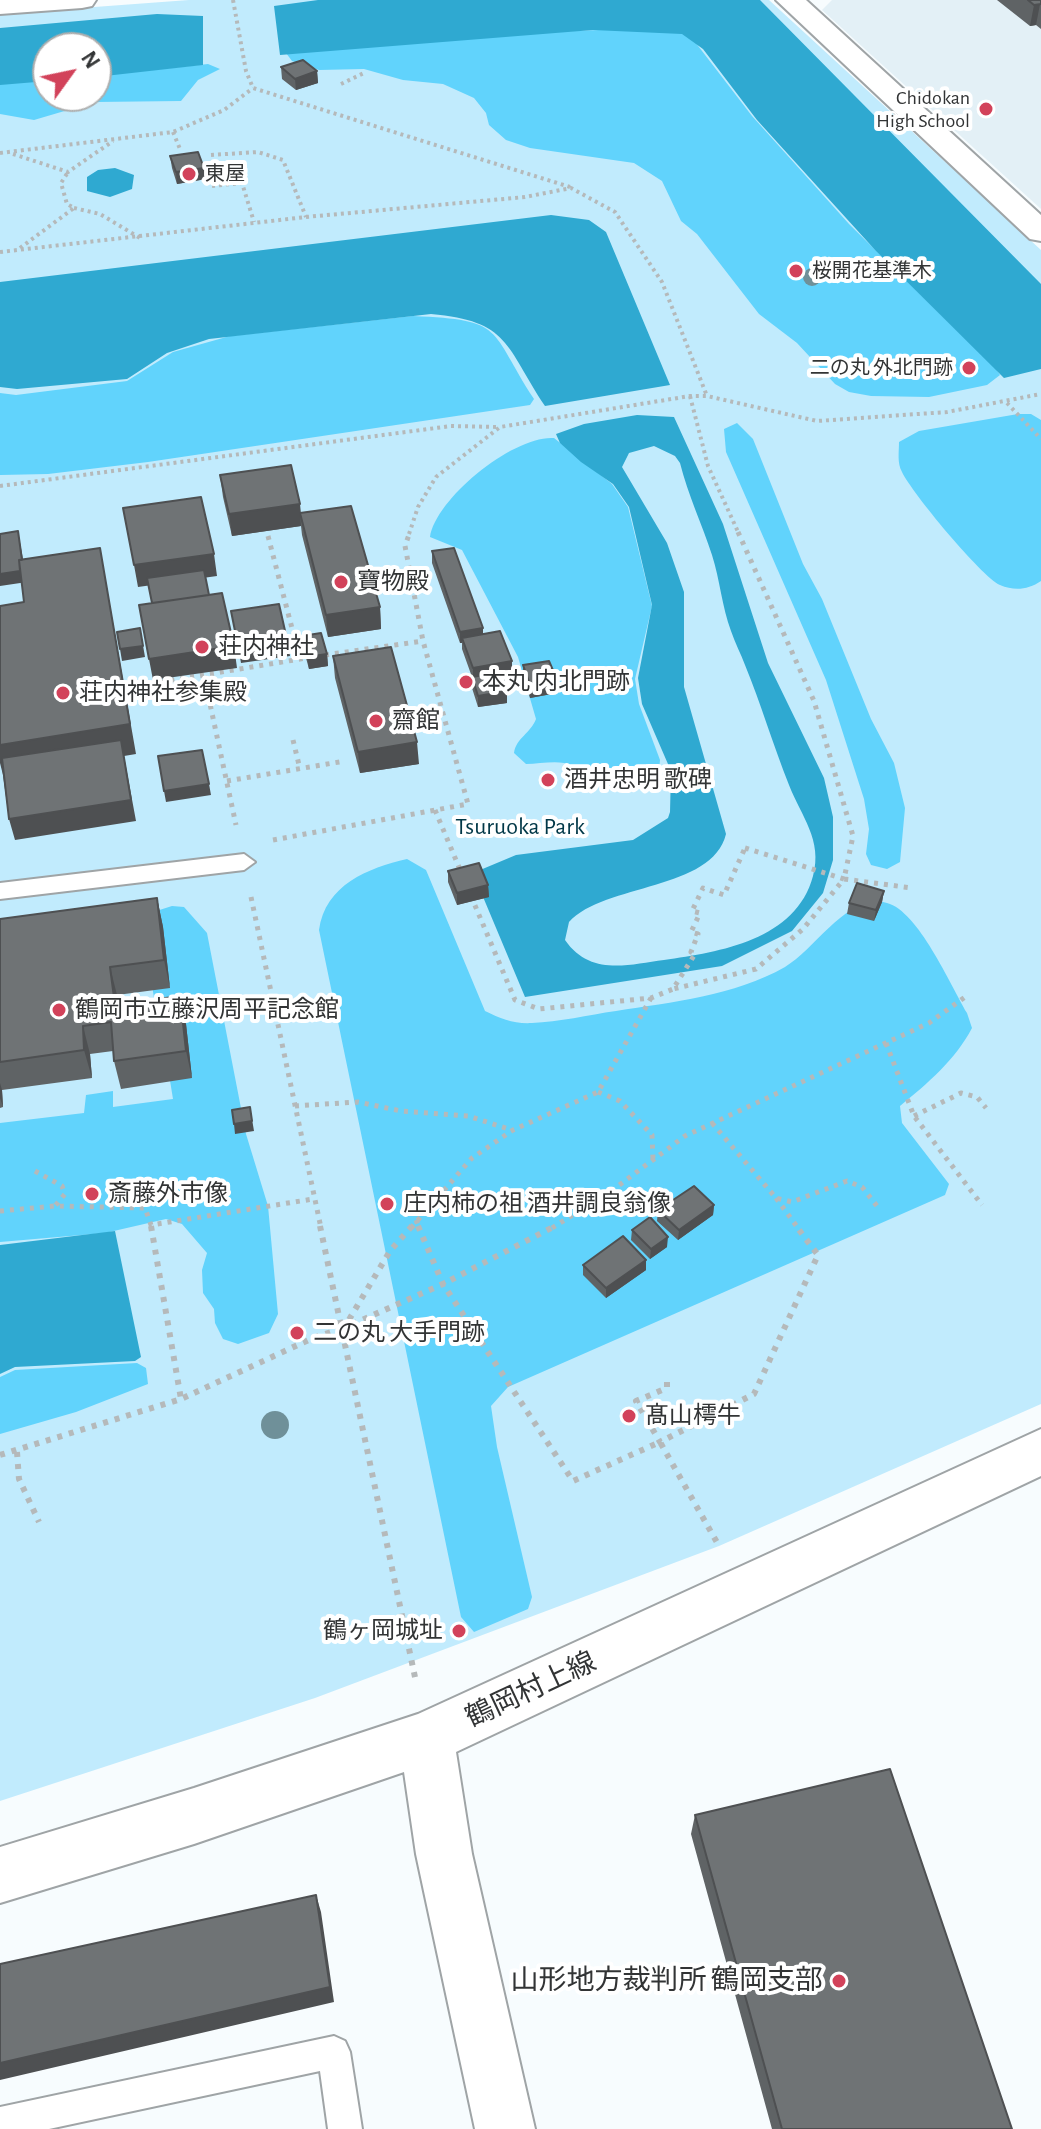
<!DOCTYPE html>
<html>
<head>
<meta charset="utf-8">
<style>
  body { margin:0 }
  #map { position:relative; width:1041px; height:2129px; overflow:hidden; background:#f7fcfe; font-family:"Alegreya Sans",sans-serif }
  canvas { display:block }
  .north { position:absolute; left:32px; top:32px; width:80px; height:80px; box-sizing:border-box; background:#fff; border:2px solid #adaeae; border-radius:50%; rotate:57deg; font-size:22px; font-weight:700; line-height:32px; text-align:center; color:#323435 }
  .north::after { content:''; display:block; margin:auto; width:28px; height:36px; background:#d2425a; clip-path:polygon(50% 0,100% 100%,50% 72%,0 100%) }
</style>
</head>
<body>
<div id="map">
<canvas width="1041" height="2129"></canvas>
<div class="north">N</div>
</div>
<script>
const c = document.querySelector('canvas').getContext('2d');
c.lineJoin = 'round';
function fillPath(path, color) { c.fillStyle = color; c.fill(path, 'evenodd'); }
function trace(path, color, width, dash) { c.strokeStyle = color; c.lineWidth = width; c.lineCap = dash ? 'butt' : 'round'; c.setLineDash(dash || []); c.stroke(path); }
function label(font, color, halo, rows, align = 'center') {
  c.font = font + ' "Alegreya Sans","Noto Sans JP",sans-serif'; c.lineWidth = 8; c.setLineDash([]); c.textBaseline = 'middle'; c.strokeStyle = halo; c.fillStyle = color; for (const [text, x, y, turn = 0] of rows) {
    c.save(); c.translate(x, y); c.rotate((+turn || 0) * Math.PI / 180); c.textAlign = isNaN(turn) ? turn : align; if (halo) c.strokeText(text, 0, 0); c.fillText(text, 0, 0); c.restore();
  }
}
fillPath(new Path2D(`
  M 832,0 L 1041,0 L 1041,209 L 822,10 Z`), '#e3f0f6');
fillPath(new Path2D(`
  M 189,0 L 769,0 L 1041,250 L 1041,1404 L 719,1546 L 315,1698 L 0,1801 L 0,14 ZM 48,48 L 96,48 L 96,96 L 48,96 Z`), '#c1ebfd');
fillPath(new Path2D(`
  M 650,28 L 682,33 L 692,38 L 752,116 L 849,224 L 996,369 L 1000,375 L 987,385 L 929,397 L 871,396 L 849,392 L 835,384 L 797,343 L 759,314 L 697,234 L 681,221 L 662,181 L 634,163 L 530,148 L 506,140 L 489,125 L 486,113 L 474,98 L 443,84 L 403,80 L 364,69 L 319,70 L 292,61 L 286,53 L 522,33 Z
  M 208,64 L 220,69 L 198,80 L 181,101 L 95,102 L 34,120 L 0,114 L 0,84 L 48,80 L 48,96 L 96,96 L 96,76 Z
  M 413,316 C 506,320 488,328 534,399 L 530,405 L 148,462 L 48,474 L 0,475 L 0,393 L 16,395 L 127,381 L 173,352 L 230,336 Z
  M 1018,414 L 1031,414 L 1041,420 L 1041,581 C 1028,590 1014,591 1000,585 C 981,576 912,493 902,472 C 897,463 899,452 899,442 L 919,431 Z
  M 737,423 L 753,439 L 803,564 L 822,599 L 871,719 L 894,763 L 905,808 L 900,862 L 887,869 L 871,865 L 866,854 L 869,829 L 864,799 L 826,680 L 726,452 L 724,429 Z
  M 554,438 L 612,484 L 628,507 L 652,606 L 635,679 L 639,704 L 660,760 L 658,782 C 599,804 610,772 564,763 C 552,761 538,764 526,764 L 514,753 C 516,738 531,733 536,719 L 518,657 L 462,550 L 430,537 C 436,498 514,435 554,438 Z
  M 407,859 L 426,870 L 485,1011 C 501,1019 514,1024 532,1023 C 559,1022 588,1015 616,1011 C 672,1002 734,996 785,967 C 817,948 848,892 887,903 C 918,911 950,984 967,1013 L 972,1028 C 956,1059 927,1084 900,1106 L 902,1123 L 949,1184 L 945,1195 L 508,1387 L 491,1406 L 497,1447 L 532,1597 L 528,1609 L 474,1632 L 461,1617 L 319,930 C 325,885 368,868 407,859 Z
  M 172,906 L 184,907 L 207,933 L 246,1134 L 268,1206 L 278,1314 L 269,1333 L 238,1344 L 223,1339 L 215,1323 L 214,1309 L 203,1293 L 202,1270 L 207,1253 L 182,1224 L 166,1219 L 105,1233 L 0,1242 L 0,1123 L 84,1113 L 86,1095 L 113,1091 L 113,1107 L 173,1099 L 166,1056 L 114,1005 L 154,998 L 143,928 L 0,934 L 147,914 Z
  M 137,1363 L 146,1368 L 148,1384 L 76,1412 L 0,1434 L 0,1377 L 15,1370 Z`), '#61d3fc');
fillPath(new Path2D(`
  M 318,0 L 760,0 L 1041,284 L 1041,369 L 1004,378 L 876,251 L 757,120 L 703,49 L 682,34 L 593,30 L 280,55 L 274,6 Z
  M 157,14 L 203,16 L 203,65 L 96,77 L 96,48 L 48,48 L 48,81 L 0,85 L 0,28 Z
  M 115,168 L 134,175 L 132,189 L 110,197 L 87,191 L 87,177 L 98,170 Z
  M 551,215 L 589,220 L 606,232 L 670,385 L 545,406 C 505,346 510,321 431,314 L 209,339 L 167,353 L 127,379 L 17,389 L 0,387 L 0,282 Z
  M 637,415 L 674,417 L 723,524 L 768,663 L 824,778 L 833,817 L 833,860 L 823,893 L 792,931 L 722,966 L 525,997 L 473,873 L 516,855 L 633,840 L 668,818 L 670,812 L 671,771 L 642,704 L 638,678 L 652,605 L 629,507 L 613,484 L 581,462 L 560,443 L 556,434 L 584,424 ZM 654,446 L 675,456 L 680,463 C 688,495 702,524 712,555 C 720,580 722,607 731,631 C 735,643 741,654 745,665 C 761,704 773,745 789,785 C 801,816 823,840 813,876 C 796,940 720,952 664,960 C 627,965 590,976 565,940 L 569,922 C 605,883 712,891 726,834 L 684,687 L 684,592 L 667,543 L 622,467 L 629,453 Z
  M 115,1231 L 141,1357 L 135,1361 L 15,1367 L 0,1374 L 0,1245 Z`), '#2fa9d1');
const lane = new Path2D(`
  M 244,854 L 255,862 L 244,870 L 0,899 L 0,883 Z
  M 334,2036 L 345,2041 L 350,2052 L 362,2129 L 328,2129 L 320,2071 L 49,2129 L 0,2129 L 0,2107 Z`);
const street = new Path2D(`
  M 0,0 L 96,0 L 92,6 L 82,8 L 0,14 Z
  M 776,0 L 806,0 L 1041,215 L 1041,241 L 1030,239 Z`);
const secondary = new Path2D(`
  M 1041,1429 L 1041,1476 L 456,1752 L 472,1854 L 535,2129 L 475,2129 L 416,1854 L 404,1772 L 194,1844 L 0,1903 L 0,1847 L 194,1788 L 418,1714 Z`);
trace(lane, '#9fa4a6', 4);
trace(street, '#9fa4a6', 4);
trace(secondary, '#9fa4a6', 4);
trace(new Path2D(`
  M 233,0 L 246,71 L 253,88 L 570,187
  M 341,84 L 366,72
  M 173,132 L 180,149
  M 0,153 L 173,132 L 224,110 L 253,88
  M 13,154 L 68,172 L 113,141
  M 211,155 L 258,152 L 283,160 L 306,217
  M 212,186 L 242,183 L 254,222
  M 74,208 L 100,214 L 140,238
  M 20,248 L 74,208 L 67,204 L 61,183 L 68,172
  M 0,252 L 306,217 L 525,197 L 571,188 L 615,212 L 662,282 L 707,396
  M 690,396 L 708,466 L 739,534
  M 1007,403 L 1041,439
  M 0,486 L 451,426 L 499,427
  M 409,534 L 418,507 L 436,477 L 500,427 L 690,396 L 707,396 L 817,421 L 947,412 L 1041,394`), '#b5b9ba', 4, [3, 4]);
trace(new Path2D(`
  M 738,532 L 814,701 L 853,836 L 844,879 L 912,888
  M 268,536 L 300,659
  M 325,655 L 423,641
  M 204,676 L 236,825
  M 131,687 L 306,658
  M 293,740 L 300,769
  M 227,781 L 345,761
  M 435,810 L 461,872
  M 273,840 L 468,804 L 423,641 L 405,546 L 410,532
  M 745,848 L 844,879 L 803,929 L 756,969 L 673,989 L 695,954 L 691,952 L 698,934 L 691,932 L 700,913 L 692,911 L 703,888 L 724,895 Z
  M 471,896 L 515,1000 L 539,1009 L 651,998 L 673,989
  M 251,897 L 321,1228
  M 886,1043 L 914,1116 L 982,1205
  M 598,1092 L 620,1101 L 652,1135 L 653,1159
  M 295,1106 L 358,1102 L 401,1111 L 468,1116 L 512,1130
  M 914,1116 L 961,1093 L 977,1097 L 986,1108
  M 712,1123 L 776,1198 L 792,1202 L 847,1181 L 862,1187 L 877,1206
  M 35,1171 L 62,1186 L 65,1194 L 55,1206
  M 776,1198 L 798,1228
  M 0,1211 L 55,1206 L 145,1208 L 151,1225 L 313,1199
  M 416,1220 L 419,1228
  M 411,1228 L 472,1158 L 513,1130 L 598,1092 L 651,998
  M 552,1228 L 614,1189 L 685,1136 L 929,1023 L 965,997`), '#b5b9ba', 5, [4, 6]);
trace(new Path2D(`
  M 151,1226 L 181,1399
  M 320,1226 L 416,1682
  M 412,1226 L 390,1251 L 344,1328 L 443,1284 L 555,1226
  M 418,1226 L 443,1284 L 573,1481 L 660,1442 L 719,1546
  M 667,1382 L 667,1388 L 636,1401 L 660,1442 L 754,1394 L 818,1255 L 796,1226
  M 17,1452 L 19,1479 L 39,1522
  M 0,1455 L 181,1399 L 313,1338 L 344,1328`), '#b5b9ba', 6, [5, 7]);
fillPath(lane, '#fff');
fillPath(street, '#fff');
fillPath(secondary, '#fff');
c.fillStyle = '#6f9099';
for (const [x, y, r] of [
  [812,277,9],
  [275,1425,14]
]) { c.beginPath(); c.arc(x, y, r, 0, 2 * Math.PI); c.fill(); }
fillPath(new Path2D(`
  M 997,0 L 1041,0 L 1041,29 L 1036,25 L 1030,26 Z
  M 281,67 L 317,71 L 318,83 L 296,90 L 282,79 Z
  M 170,156 L 204,168 L 206,179 L 177,184 L 172,168 Z
  M 220,475 L 301,513 L 380,607 L 381,629 L 328,637 L 302,535 L 301,526 L 232,536 L 223,497 Z
  M 432,551 L 483,628 L 483,634 L 512,672 L 501,674 L 507,691 L 507,703 L 478,707 L 472,688 L 472,677 L 462,649 L 462,643 L 460,643 L 432,563 Z
  M 302,636 L 327,654 L 328,666 L 309,669 L 303,647 Z
  M 333,656 L 419,764 L 360,773 L 335,678 Z
  M 523,665 L 558,682 L 557,693 L 530,698 L 523,677 Z
  M 448,871 L 488,885 L 489,897 L 457,905 L 448,882 Z
  M 884,891 L 882,902 L 874,921 L 847,914 L 849,903 Z
  M 157,898 L 163,927 L 170,988 L 117,995 L 118,1004 L 186,1024 L 192,1078 L 121,1089 L 114,1061 L 113,1051 L 90,1054 L 92,1078 L 2,1090 L 3,1107 L 0,1108 L 0,919 Z
  M 714,1205 L 713,1215 L 678,1240 L 657,1221 L 658,1210 Z
  M 632,1230 L 667,1247 L 650,1259 L 631,1240 Z
  M 583,1265 L 646,1270 L 606,1298 L 583,1275 Z
  M 695,1815 L 1012,2129 L 772,2129 L 691,1834 Z`), '#5f6365');
fillPath(new Path2D(`
  M 1040,4 L 1036,25 L 1030,26 L 1034,5 Z
  M 317,71 L 318,83 L 296,90 L 295,79 Z
  M 204,168 L 206,179 L 177,184 L 176,172 Z
  M 300,504 L 302,524 L 300,513 L 301,526 L 232,536 L 229,514 Z
  M 18,531 L 27,582 L 0,586 L 0,574 Z
  M 100,548 L 136,754 L 124,756 L 136,821 L 15,840 L 9,819 L 3,775 L 0,763 L 0,745 Z
  M 214,554 L 217,576 L 138,587 L 134,565 Z
  M 380,607 L 381,629 L 328,637 L 326,615 Z
  M 140,628 L 145,657 L 122,661 L 120,649 Z
  M 483,628 L 483,639 L 462,638 L 462,643 L 460,643 L 460,632 Z
  M 288,644 L 290,656 L 241,663 L 239,651 Z
  M 234,646 L 237,668 L 153,680 L 149,659 Z
  M 327,654 L 328,666 L 309,669 L 307,657 Z
  M 512,661 L 512,672 L 473,679 L 473,668 Z
  M 558,682 L 557,693 L 530,698 L 531,687 Z
  M 507,691 L 507,703 L 478,707 L 478,696 Z
  M 417,742 L 419,764 L 360,773 L 358,752 Z
  M 209,784 L 211,795 L 166,802 L 164,791 Z
  M 488,885 L 489,897 L 457,905 L 457,893 Z
  M 884,891 L 882,902 L 874,921 L 876,910 Z
  M 157,898 L 163,927 L 170,988 L 164,960 Z
  M 110,967 L 117,995 L 121,1033 L 115,1005 Z
  M 180,996 L 186,1024 L 192,1078 L 186,1051 Z
  M 83,1026 L 90,1054 L 92,1078 L 84,1050 Z
  M 0,1083 L 2,1090 L 3,1107 L 0,1098 Z
  M 250,1107 L 254,1131 L 235,1134 L 234,1124 Z
  M 714,1205 L 713,1215 L 678,1240 L 679,1230 Z
  M 668,1237 L 667,1247 L 650,1259 L 651,1249 Z
  M 646,1260 L 646,1270 L 606,1298 L 606,1288 Z
  M 316,1895 L 321,1912 L 334,2002 L 0,2080 L 0,2063 Z`), '#4e5052');
const building = new Path2D(`
  M 1028,0 L 1041,0 L 1041,4 L 1034,5 Z
  M 303,60 L 317,71 L 295,79 L 281,67 Z
  M 198,152 L 204,168 L 176,172 L 170,156 Z
  M 291,465 L 300,504 L 229,514 L 220,475 Z
  M 201,497 L 214,554 L 134,565 L 123,508 Z
  M 351,506 L 380,607 L 326,615 L 300,513 Z
  M 18,531 L 22,560 L 19,560 L 20,571 L 0,574 L 0,534 Z
  M 100,548 L 130,724 L 0,745 L 0,606 L 24,602 L 19,560 Z
  M 454,548 L 483,628 L 460,632 L 432,551 Z
  M 204,570 L 209,595 L 152,603 L 147,578 Z
  M 222,593 L 234,646 L 149,659 L 139,605 Z
  M 279,604 L 288,644 L 239,651 L 231,611 Z
  M 140,628 L 143,646 L 120,649 L 117,632 Z
  M 500,631 L 512,661 L 473,668 L 462,638 Z
  M 321,633 L 327,654 L 307,657 L 302,636 Z
  M 391,647 L 417,742 L 358,752 L 333,656 Z
  M 549,661 L 558,682 L 531,687 L 523,665 Z
  M 501,672 L 507,691 L 478,696 L 472,677 Z
  M 121,740 L 131,800 L 9,819 L 2,758 Z
  M 202,750 L 209,784 L 164,791 L 158,756 Z
  M 479,863 L 488,885 L 457,893 L 448,871 Z
  M 857,883 L 884,891 L 876,910 L 849,903 Z
  M 157,898 L 164,960 L 110,967 L 115,1005 L 180,996 L 186,1051 L 114,1061 L 111,1022 L 83,1026 L 84,1050 L 0,1062 L 0,919 Z
  M 250,1107 L 252,1121 L 234,1124 L 232,1110 Z
  M 694,1186 L 714,1205 L 679,1230 L 658,1210 Z
  M 650,1217 L 668,1237 L 651,1249 L 632,1230 Z
  M 623,1236 L 646,1260 L 606,1288 L 583,1265 Z
  M 890,1769 L 1012,2129 L 782,2129 L 695,1815 Z
  M 316,1895 L 330,1987 L 0,2063 L 0,1964 Z`);
fillPath(building, '#6f7375');
trace(building, '#4e5052', 2);
for (const [x, y, r, color] of [
  [986,109,8,"#d2425a"],
  [189,174,8,"#d2425a"],
  [796,271,8,"#d2425a"],
  [969,368,8,"#d2425a"],
  [341,582,8,"#d2425a"],
  [202,647,8,"#d2425a"],
  [466,682,8,"#d2425a"],
  [63,693,8,"#d2425a"],
  [376,721,8,"#d2425a"],
  [548,780,8,"#d2425a"],
  [59,1010,8,"#d2425a"],
  [92,1194,8,"#d2425a"],
  [387,1204,8,"#d2425a"],
  [297,1333,8,"#d2425a"],
  [629,1416,8,"#d2425a"],
  [459,1631,8,"#d2425a"],
  [839,1981,8,"#d2425a"]
]) { const dot = new Path2D(); dot.arc(x, y, r, 0, 2 * Math.PI); c.fillStyle = color; c.fill(dot); trace(dot, '#fff', 3); }
label('20px', '#323435', '#fff', [
  ["Chidokan",970,98],
  ["High School",970,121],
  ["東屋",205,174,"left"],
  ["桜開花基準木",812,271,"left"],
  ["二の丸 外北門跡",953,368]
], 'right');
label('24px', '#323435', '#fff', [
  ["寶物殿",357,582],
  ["荘内神社",218,647],
  ["本丸 内北門跡",482,682],
  ["荘内神社参集殿",79,693],
  ["齋館",392,721],
  ["酒井忠明 歌碑",564,780],
  ["鶴岡市立藤沢周平記念館",75,1010],
  ["斎藤外市像",108,1194],
  ["庄内柿の祖 酒井調良翁像",403,1204],
  ["二の丸 大手門跡",313,1333],
  ["髙山樗牛",645,1416],
  ["鶴ヶ岡城址",443,1631,"right"]
], 'left');
label('24px', '#003747', '#fff', [
  ["Tsuruoka Park",520,827]
]);
label('28px', '#323435', '#fff', [
  ["鶴岡村上線",531,1690,-25]
]);
label('28px', '#323435', '#fff', [
  ["山形地方裁判所 鶴岡支部",823,1981]
], 'right');
</script>
</body>
</html>
